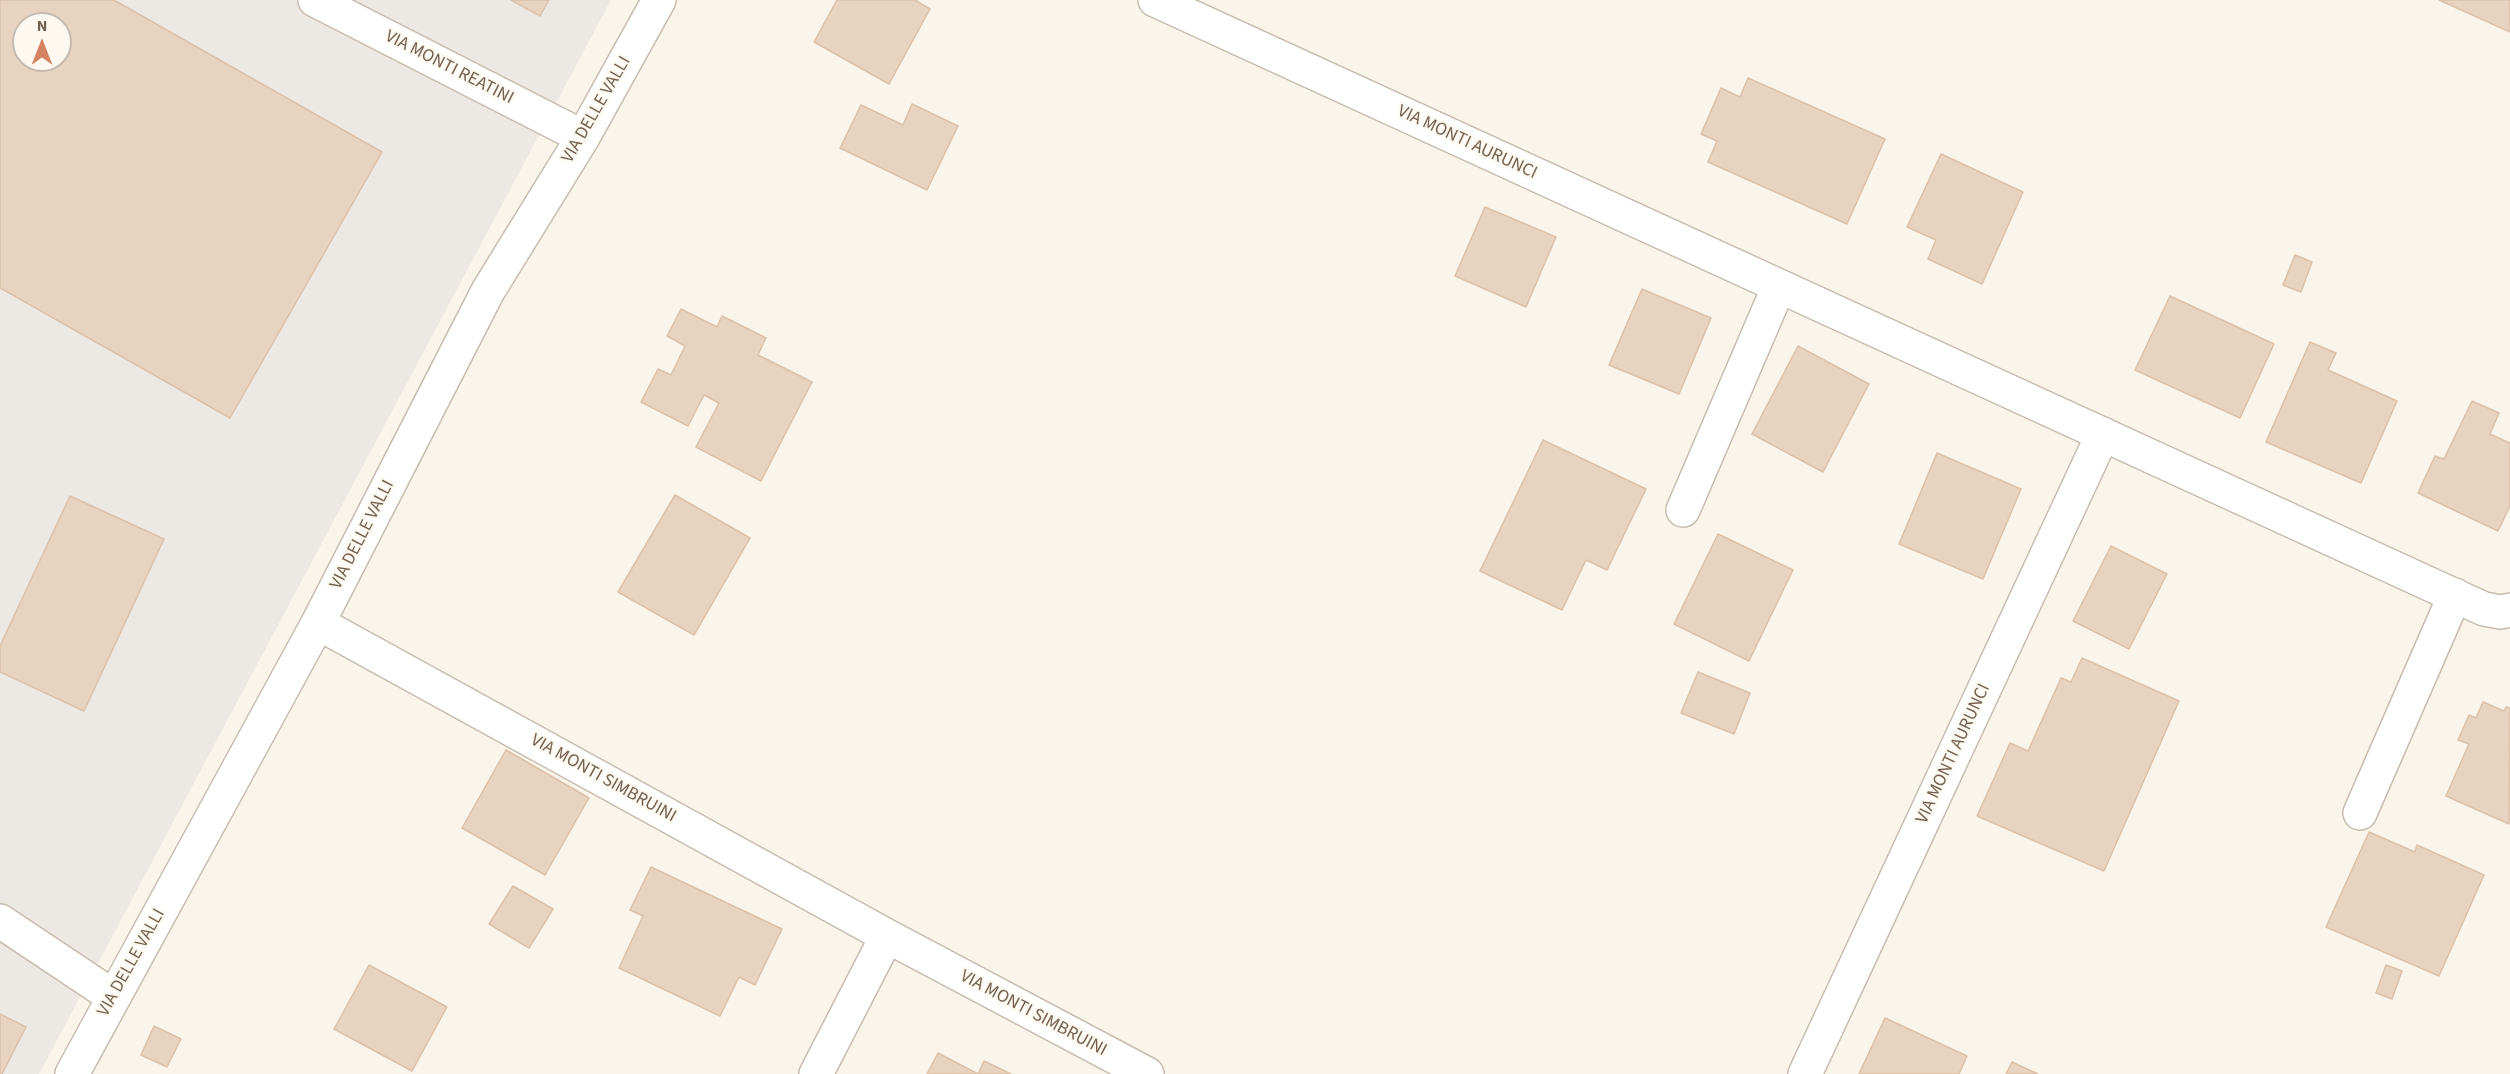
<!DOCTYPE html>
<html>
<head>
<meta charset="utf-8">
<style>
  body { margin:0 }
  #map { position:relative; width:2510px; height:1074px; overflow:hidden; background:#faf5ea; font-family:"Source Sans 3",sans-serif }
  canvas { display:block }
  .north { position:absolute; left:12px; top:12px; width:60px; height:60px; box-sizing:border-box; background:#fdf9f0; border:2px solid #c5bbb0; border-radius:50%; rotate:0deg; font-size:16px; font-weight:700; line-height:24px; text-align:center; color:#725f50 }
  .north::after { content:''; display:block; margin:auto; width:21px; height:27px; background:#d4825f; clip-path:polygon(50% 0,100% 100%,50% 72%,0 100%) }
</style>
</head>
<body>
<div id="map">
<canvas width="2510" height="1074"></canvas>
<div class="north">N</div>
</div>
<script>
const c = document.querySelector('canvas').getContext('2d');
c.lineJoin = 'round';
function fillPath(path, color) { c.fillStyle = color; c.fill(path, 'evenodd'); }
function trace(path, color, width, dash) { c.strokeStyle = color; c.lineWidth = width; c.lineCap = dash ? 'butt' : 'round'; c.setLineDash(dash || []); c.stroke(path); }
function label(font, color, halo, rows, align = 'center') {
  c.font = font + ' "Source Sans 3",sans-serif'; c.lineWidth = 4.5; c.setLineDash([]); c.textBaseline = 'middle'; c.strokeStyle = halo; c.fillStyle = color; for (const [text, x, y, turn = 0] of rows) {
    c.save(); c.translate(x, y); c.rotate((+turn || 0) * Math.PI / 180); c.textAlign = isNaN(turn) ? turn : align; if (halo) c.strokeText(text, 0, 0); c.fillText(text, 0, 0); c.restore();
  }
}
fillPath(new Path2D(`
  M 0,0 L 611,0 L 39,1074 L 0,1074 ZM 24,24 L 60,24 L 60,60 L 24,60 Z`), '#ece8e3');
const building = new Path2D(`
  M 0,0 L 114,0 L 382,152 L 230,418 L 0,288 ZM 24,24 L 60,24 L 60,60 L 24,60 Z
  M 511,0 L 549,0 L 540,16 Z
  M 837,0 L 915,0 L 930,9 L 889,84 L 814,42 Z
  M 2439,0 L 2510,0 L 2510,32 Z
  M 1748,78 L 1885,139 L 1847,224 L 1708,162 L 1717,141 L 1701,134 L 1721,88 L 1740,97 Z
  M 912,104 L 958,126 L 927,190 L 840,148 L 861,105 L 903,125 Z
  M 1941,154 L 2023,192 L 1982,284 L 1928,259 L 1936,240 L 1907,227 Z
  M 1485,207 L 1556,237 L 1526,307 L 1455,276 Z
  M 2295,255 L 2312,262 L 2301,292 L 2283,285 Z
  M 1642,289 L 1711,318 L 1679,394 L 1609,365 Z
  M 2170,296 L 2274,344 L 2240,418 L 2135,370 Z
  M 681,309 L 717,327 L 722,316 L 766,338 L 758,355 L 812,382 L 761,481 L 696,447 L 719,403 L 704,395 L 688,426 L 641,402 L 658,369 L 671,375 L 685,346 L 667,336 Z
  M 2310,342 L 2336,353 L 2328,370 L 2397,401 L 2361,483 L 2266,442 Z
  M 1798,346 L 1869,384 L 1823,472 L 1752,434 Z
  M 2472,401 L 2499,413 L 2490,434 L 2510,443 L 2510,506 L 2498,531 L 2418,493 L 2435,456 L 2444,459 Z
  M 1543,440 L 1646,489 L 1607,570 L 1586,560 L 1562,610 L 1480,571 Z
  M 1937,453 L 2021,489 L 1983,579 L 1899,544 Z
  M 675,495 L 750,538 L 694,635 L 618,592 Z
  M 70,496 L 164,539 L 84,711 L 0,672 L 0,646 Z
  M 1718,534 L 1793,570 L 1749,661 L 1674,624 Z
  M 2111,546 L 2167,574 L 2129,649 L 2073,621 Z
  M 2082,658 L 2179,701 L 2104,871 L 1977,816 L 2010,743 L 2028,751 L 2061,678 L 2071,682 Z
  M 1698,672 L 1750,693 L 1734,734 L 1681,713 Z
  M 2483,702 L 2504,711 L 2506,707 L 2510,708 L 2509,824 L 2446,796 L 2469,744 L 2458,740 L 2469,715 L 2476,718 Z
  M 506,750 L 589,798 L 545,875 L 462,828 Z
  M 2369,832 L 2415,852 L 2417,845 L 2484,875 L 2439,976 L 2326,927 Z
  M 651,867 L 782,929 L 755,985 L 739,977 L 720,1016 L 619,968 L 643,916 L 630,910 Z
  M 513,886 L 553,909 L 529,948 L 489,924 Z
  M 369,965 L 447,1007 L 412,1071 L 334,1029 Z
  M 2386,965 L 2402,971 L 2392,999 L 2376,993 Z
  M 0,1014 L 26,1027 L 2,1074 L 0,1074 Z
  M 1885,1018 L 1967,1056 L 1959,1074 L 1859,1074 Z
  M 154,1026 L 181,1039 L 167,1067 L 141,1055 Z
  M 938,1053 L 978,1074 L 984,1061 L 1011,1074 L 927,1074 Z
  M 2012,1062 L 2038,1074 L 2006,1074 Z`);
fillPath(building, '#e7d3c0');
trace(building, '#ddc0a8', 1.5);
const minor = new Path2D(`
  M 315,0 L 583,137
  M 1155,0 L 2484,609 L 2501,612 L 2510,610
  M 1683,510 L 1779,286
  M 318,623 L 887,936 L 1147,1074
  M 2360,813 L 2455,595
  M 0,921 L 114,997
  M 72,1074 L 318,623 L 488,291 L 583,137 L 659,0
  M 816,1074 L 887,936
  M 1805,1074 L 2103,434`);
trace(minor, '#c8bcae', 36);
trace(minor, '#fff', 33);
label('18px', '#725f50', '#fdf9f0', [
  ["VIA MONTI REATINI",449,68,27],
  ["VIA DELLE VALLI",597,110,-60],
  ["VIA MONTI AURUNCI",1467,143,25],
  ["VIA DELLE VALLI",363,535,-63],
  ["VIA MONTI AURUNCI",1954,754,-65],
  ["VIA MONTI SIMBRUINI",603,779,29],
  ["VIA DELLE VALLI",132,963,-61],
  ["VIA MONTI SIMBRUINI",1033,1014,28]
]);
</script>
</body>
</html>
